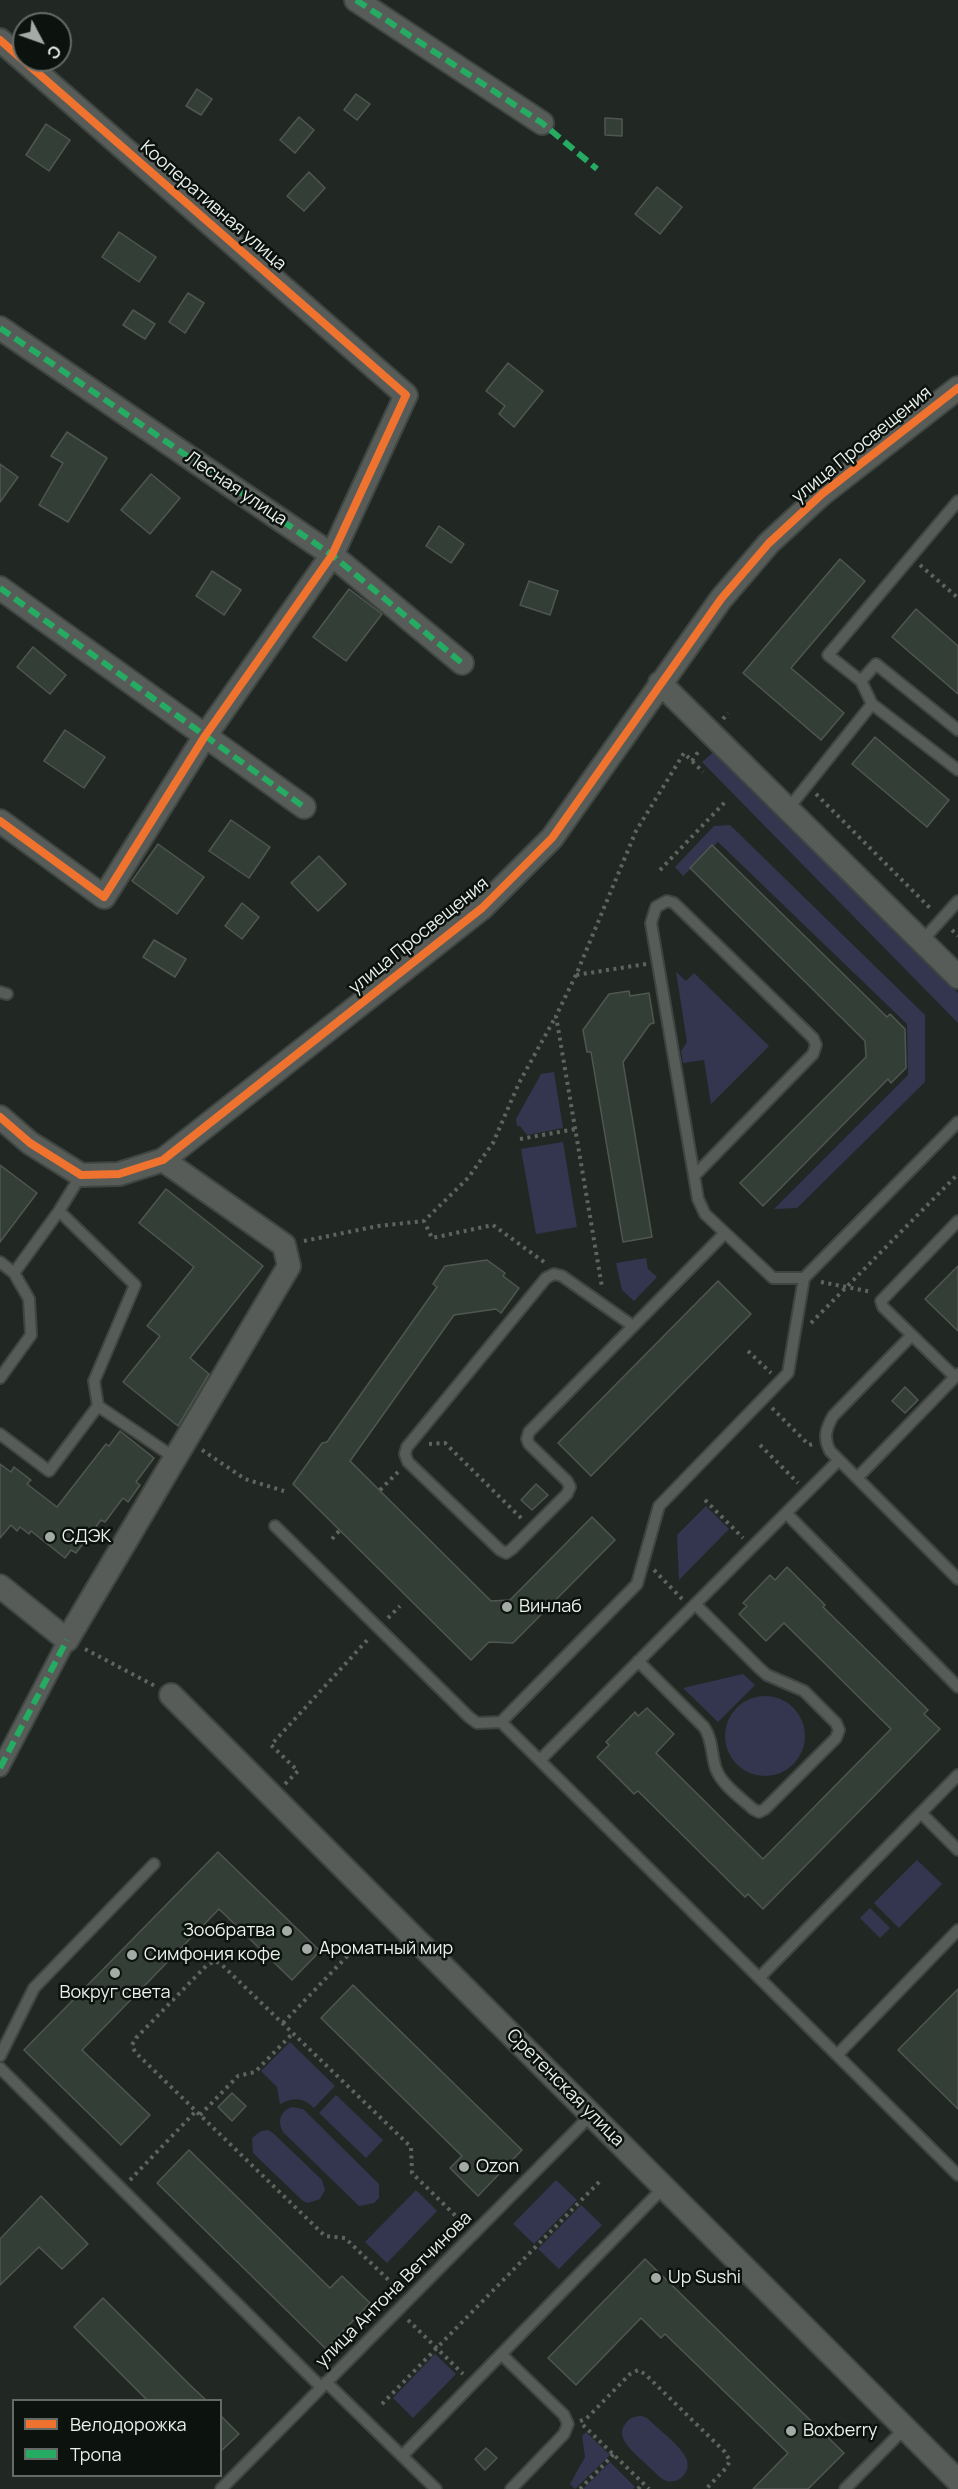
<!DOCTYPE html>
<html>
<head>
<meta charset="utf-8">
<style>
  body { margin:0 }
  #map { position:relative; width:958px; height:2489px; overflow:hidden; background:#212824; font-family:Manrope,sans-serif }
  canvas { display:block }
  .legend { position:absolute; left:12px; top:2399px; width:210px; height:78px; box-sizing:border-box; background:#0c120e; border:2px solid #646b66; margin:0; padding:8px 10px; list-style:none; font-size:18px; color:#e8f1eb }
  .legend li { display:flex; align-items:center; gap:12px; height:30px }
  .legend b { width:30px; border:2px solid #646b66 }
  .north { position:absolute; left:12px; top:12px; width:60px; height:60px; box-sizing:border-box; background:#0c120e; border:2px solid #646b66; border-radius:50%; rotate:131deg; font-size:16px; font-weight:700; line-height:24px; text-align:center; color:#e8f1eb }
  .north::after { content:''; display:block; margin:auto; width:21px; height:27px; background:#a2aba5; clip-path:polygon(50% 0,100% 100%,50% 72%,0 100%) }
</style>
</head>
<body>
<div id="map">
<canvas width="958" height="2489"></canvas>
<ul class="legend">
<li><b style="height:8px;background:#ef722f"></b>Велодорожка</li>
<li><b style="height:8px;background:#26ab63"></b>Тропа</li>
</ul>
<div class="north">С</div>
</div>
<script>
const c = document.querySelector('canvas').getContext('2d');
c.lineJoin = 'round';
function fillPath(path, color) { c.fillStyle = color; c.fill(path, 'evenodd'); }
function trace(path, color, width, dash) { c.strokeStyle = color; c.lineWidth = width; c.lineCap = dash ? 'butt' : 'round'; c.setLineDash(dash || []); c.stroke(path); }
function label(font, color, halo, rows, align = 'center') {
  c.font = font + ' Manrope,sans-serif'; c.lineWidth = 5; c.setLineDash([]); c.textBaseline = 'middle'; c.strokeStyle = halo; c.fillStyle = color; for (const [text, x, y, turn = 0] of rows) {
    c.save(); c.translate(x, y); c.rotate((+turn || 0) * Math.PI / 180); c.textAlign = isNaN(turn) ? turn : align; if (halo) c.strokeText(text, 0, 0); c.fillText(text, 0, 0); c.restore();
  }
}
fillPath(new Path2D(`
  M 716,750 L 958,993 L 958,1023 L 702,762 Z
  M 730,825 L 925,1015 L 925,1082 L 797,1208 L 774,1209 L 908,1075 L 907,1024 L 718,842 L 683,876 L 675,867 L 714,826 Z
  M 676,972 L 686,981 L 694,973 L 769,1046 L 711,1104 L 704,1060 L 683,1063 L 681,1051 L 687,1042 Z
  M 554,1072 L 563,1128 L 527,1135 L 520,1126 L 517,1126 L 516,1119 L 541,1074 Z
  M 563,1142 L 577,1227 L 536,1234 L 521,1149 Z
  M 646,1258 L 648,1269 L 657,1277 L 634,1301 L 622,1290 L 616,1263 Z
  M 706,1506 L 729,1529 L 679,1580 L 677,1535 Z
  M 743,1674 L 755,1685 L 718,1722 L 683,1688 Z
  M725 1736a40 40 0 1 1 80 0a40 40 0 1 1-80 0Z
  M 917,1860 L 942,1884 L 899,1928 L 874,1903 Z
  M 870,1908 L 890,1928 L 880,1938 L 860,1918 Z
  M 290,2042 L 335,2086 L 314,2108 C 303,2097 293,2097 280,2104 L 277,2087 L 261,2071 Z
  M 336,2095 L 383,2140 L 366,2158 L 319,2113 Z
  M 292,2107 L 303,2109 L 379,2184 L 379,2198 L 374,2203 L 359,2206 L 283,2132 C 277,2121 280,2111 292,2107 Z
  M 268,2130 L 273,2133 L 322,2180 L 325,2190 L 320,2199 L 308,2203 L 303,2201 L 253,2153 L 252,2138 L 261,2131 Z
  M 556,2180 L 577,2200 L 534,2244 L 513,2224 Z
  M 416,2190 L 437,2211 L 387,2263 L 365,2242 Z
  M 581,2205 L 602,2225 L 559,2269 L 538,2249 Z
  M 435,2354 L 456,2374 L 413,2418 L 393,2398 Z
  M 642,2416 L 647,2418 C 657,2428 681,2446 686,2458 C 692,2470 681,2484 667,2481 C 660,2479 655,2472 649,2467 C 639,2456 612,2439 626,2423 C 630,2417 636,2416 642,2416 Z
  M 586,2432 L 610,2455 L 575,2489 L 570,2484 L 585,2457 L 582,2436 Z
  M 610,2462 L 635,2487 L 633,2489 L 583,2489 Z`), '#33364e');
const building = new Path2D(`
  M 197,89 L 212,99 L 201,115 L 186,106 Z
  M 356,94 L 370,104 L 357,120 L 344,110 Z
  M 299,117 L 314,130 L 295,153 L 280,140 Z
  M 605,118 L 622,119 L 622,136 L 605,135 Z
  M 46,124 L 70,140 L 49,171 L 26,155 Z
  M 309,172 L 325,188 L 304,211 L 287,196 Z
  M 657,187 L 682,207 L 660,234 L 635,214 Z
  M 119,232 L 156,257 L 139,282 L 102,257 Z
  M 188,293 L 204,303 L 185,333 L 169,322 Z
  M 133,310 L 155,324 L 145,339 L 123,325 Z
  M 508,363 L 543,391 L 514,427 L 499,414 L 505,406 L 486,391 Z
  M 67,432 L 107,458 L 68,522 L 39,505 L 63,463 L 51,456 Z
  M 0,464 L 18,477 L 0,502 Z
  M 151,474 L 180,498 L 150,534 L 121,510 Z
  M 439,526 L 464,544 L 451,563 L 426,546 Z
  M 840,559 L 865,581 L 791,668 L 844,713 L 821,740 L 743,673 Z
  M 212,571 L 241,590 L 224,615 L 196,596 Z
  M 529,581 L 558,591 L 550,615 L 520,605 Z
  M 349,589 L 382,614 L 346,661 L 313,637 Z
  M 916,609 L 958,646 L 958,694 L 892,637 Z
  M 33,647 L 66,675 L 50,694 L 17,667 Z
  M 65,730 L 105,757 L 84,788 L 44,761 Z
  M 875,737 L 949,800 L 927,827 L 852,764 Z
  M 231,820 L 270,847 L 249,878 L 209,851 Z
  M 158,844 L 204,877 L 177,914 L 132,881 Z
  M 712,845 L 887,1017 L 890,1014 L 905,1029 L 906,1068 L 891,1083 L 888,1079 L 763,1206 L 740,1183 L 866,1057 L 865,1041 L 690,868 Z
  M 319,856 L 346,884 L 318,911 L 291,883 Z
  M 242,903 L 259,917 L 242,939 L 225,926 Z
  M 154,940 L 186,959 L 175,977 L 143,957 Z
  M 629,991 L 630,996 L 649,993 L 654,1023 L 650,1024 L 623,1062 L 652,1237 L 623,1242 L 591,1052 L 587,1052 L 583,1030 L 609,994 Z
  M 0,1165 L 37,1193 L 0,1242 Z
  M 166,1189 L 263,1266 L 190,1358 L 209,1374 L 178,1426 L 123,1382 L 160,1336 L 147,1326 L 194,1267 L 139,1223 Z
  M 487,1260 L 505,1273 L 503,1276 L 519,1288 L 501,1313 L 496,1309 L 454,1315 L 350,1461 L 491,1601 L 510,1600 L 592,1517 L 615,1540 L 513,1643 L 489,1642 L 471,1660 L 293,1484 L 322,1443 L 327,1442 L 437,1287 L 433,1284 L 445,1266 Z
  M 958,1266 L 958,1331 L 925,1299 Z
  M 718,1281 L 751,1314 L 591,1476 L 558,1443 Z
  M 905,1387 L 918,1400 L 905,1413 L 892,1401 Z
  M 120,1431 L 154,1458 L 136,1482 L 140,1485 L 128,1502 L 123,1498 L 105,1522 L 101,1520 L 76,1553 L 71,1550 L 65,1558 L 31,1531 L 29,1534 L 20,1527 L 17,1531 L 11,1525 L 0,1538 L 0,1464 L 11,1472 L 14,1467 L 31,1480 L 27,1484 L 57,1507 L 106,1444 L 109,1446 Z
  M 536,1484 L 548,1495 L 532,1510 L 521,1500 Z
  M 787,1567 L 825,1605 L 823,1607 L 928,1710 L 924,1714 L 940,1729 L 763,1909 L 748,1894 L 745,1897 L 638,1791 L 634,1794 L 597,1757 L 609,1745 L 606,1742 L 635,1712 L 638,1716 L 647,1708 L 674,1734 L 656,1753 L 763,1859 L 891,1729 L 784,1623 L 766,1641 L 739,1614 L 747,1606 L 743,1603 L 770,1575 L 775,1580 Z
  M 218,1852 L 320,1951 L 292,1980 L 219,1909 L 82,2050 L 150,2115 L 121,2145 L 24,2050 Z
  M 353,1985 L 522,2150 L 478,2196 L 450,2168 L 462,2156 L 321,2018 Z
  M 958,1989 L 958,2109 L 898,2050 Z
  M 232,2093 L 246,2106 L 232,2121 L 218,2107 Z
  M 189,2150 L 330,2288 L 342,2276 L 370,2303 L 326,2349 L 157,2183 Z
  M 41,2196 L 88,2244 L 62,2269 L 39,2247 L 0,2285 L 0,2239 Z
  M 645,2259 L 844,2453 L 808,2489 L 753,2489 L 788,2453 L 665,2334 L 661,2338 L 641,2318 L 576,2385 L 548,2358 Z
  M 103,2298 L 190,2385 L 206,2400 L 147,2400 L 74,2327 Z
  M 220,2415 L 239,2434 L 220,2452 Z
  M 486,2448 L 497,2458 L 485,2470 L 475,2459 Z`);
fillPath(building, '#333e37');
trace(building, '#505652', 1.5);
const service = new Path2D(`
  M 861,681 L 876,664 L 958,730
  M 872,704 L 958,770
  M 788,809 L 872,704 L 861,681 L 828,655 L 958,501
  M 922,941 L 958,901
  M 0,992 L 7,994
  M 694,1176 L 813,1054 L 816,1045 L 813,1038 L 674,903 L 667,901 L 656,907 L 651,923 L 698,1199 L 705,1214 L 773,1278 L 804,1278 L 958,1122
  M 59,1211 L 135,1285 L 94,1381 L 98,1406
  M 0,1262 L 14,1273
  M 633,1326 L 562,1276 L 554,1274 L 546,1278 L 407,1447 L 405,1454 L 408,1462 L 500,1550 L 506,1553 L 512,1549 L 567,1494 L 570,1487 L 567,1481 L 529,1444 L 527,1439 L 529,1432 L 725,1233
  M 912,1335 L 833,1416 C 826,1429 823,1437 830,1451 L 958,1579
  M 955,1377 L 883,1307 L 881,1301 L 958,1221
  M 0,1378 L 31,1335 L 29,1299 L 14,1273 L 59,1211 L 81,1175
  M 0,1434 L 49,1471 L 98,1406 L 175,1458
  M 857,1478 L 958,1374
  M 786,1513 L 839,1460
  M 275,1526 L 469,1717 L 477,1723 L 501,1722 L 958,2175
  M 638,1661 L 704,1727 C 713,1740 711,1755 716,1769 C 722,1785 741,1798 753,1809 L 759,1812 L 765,1809 L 836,1738 L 839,1730 L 836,1723 L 804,1691 L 767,1675 L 759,1668 L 695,1604
  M 501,1722 L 637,1584 L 659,1506 L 788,1373 L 804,1278
  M 540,1760 L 786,1513 L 958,1687
  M 921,1813 L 958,1850
  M 759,1978 L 958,1775
  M 837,2055 L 958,1930
  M 0,2056 L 34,1988 L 154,1864
  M 0,2068 L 321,2387
  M 501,2354 L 564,2415 L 568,2424 L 564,2434 L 511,2489
  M 326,2382 L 436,2489
  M 402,2456 L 664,2187
  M 221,2489 L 591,2115
  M 845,2489 L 905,2428`);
const pedestrian = new Path2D(`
  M 0,1768 L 67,1640`);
const minor = new Path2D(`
  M 356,0 L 542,123
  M 0,40 L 406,395 L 332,555 L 205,736 L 104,897 L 0,821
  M 0,328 L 332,555 L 462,663
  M 0,588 L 304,807
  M 660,683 L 958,977
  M 0,1117 L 30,1143 L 81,1175 L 119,1174 L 163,1160 L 482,908 L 552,838 L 721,599 L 769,543 L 822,494 L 958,388
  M 0,1586 L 67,1640 L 289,1266 L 284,1245 L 163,1160
  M 171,1695 L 958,2481`);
trace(service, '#3f4541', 14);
trace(pedestrian, '#3f4541', 20);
trace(minor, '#3f4541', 26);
trace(new Path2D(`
  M 920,565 L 958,598
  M 723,719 L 728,713
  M 692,761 L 700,749
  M 816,794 L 932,910
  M 660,870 L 726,801
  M 952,930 L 958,936
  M 646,964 L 576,975 L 636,831 L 684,753 L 703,772
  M 576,975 L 556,1016 L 602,1287
  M 520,1139 L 576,1129
  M 304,1241 L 378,1226 L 424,1221
  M 544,1262 L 493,1225 L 432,1238 L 424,1221 L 468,1178 L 493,1143 L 519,1083 L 556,1016
  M 821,1282 L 872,1292
  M 811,1323 L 958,1174
  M 748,1351 L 771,1373
  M 772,1408 L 809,1445 L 813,1444
  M 429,1444 L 445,1443 L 522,1519
  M 760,1445 L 798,1483
  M 202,1450 L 245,1479 L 284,1491
  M 380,1490 L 398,1472
  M 705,1500 L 743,1538
  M 332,1539 L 340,1530
  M 654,1570 L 682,1599
  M 388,1618 L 400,1606
  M 85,1649 L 155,1686
  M 285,1784 L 298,1771 L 271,1745 L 370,1637
  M 283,2023 L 356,1947
  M 200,2115 L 238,2076 L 255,2072 L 293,2033
  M 130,2180 L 196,2111
  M 399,2290 L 345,2238 L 325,2236 L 135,2052 L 132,2045 L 136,2038 L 207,1965 L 215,1961 L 221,1964 L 411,2147 L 412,2173 L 464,2224
  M 408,2320 L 463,2374
  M 382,2404 L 602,2179
  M 580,2421 L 586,2419 L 630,2374 L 638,2370 L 645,2374 L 725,2452 L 730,2461 L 726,2468 L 706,2489
  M 583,2425 L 649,2489
  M 580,2489 L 614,2454
  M 638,2489 L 643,2483`), '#5f6461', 4, [3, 4.5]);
trace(service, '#575c59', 10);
trace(pedestrian, '#575c59', 16);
trace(minor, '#575c59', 22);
trace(new Path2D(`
  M 356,0 L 542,123 L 597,169
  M 0,328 L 332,555 L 462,663
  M 0,588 L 304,807
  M 0,1768 L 67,1640`), '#26ab63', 6, [12, 6]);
trace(new Path2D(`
  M 0,40 L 406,395 L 332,555 L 205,736 L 104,897 L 0,821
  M 0,1117 L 30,1143 L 81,1175 L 119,1174 L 163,1160 L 482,908 L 552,838 L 721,599 L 769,543 L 822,494 L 958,388`), '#ef722f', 8);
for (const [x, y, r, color] of [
  [50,1537,6,"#a2aba5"],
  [507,1607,6,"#a2aba5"],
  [287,1931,6,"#a2aba5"],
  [307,1949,6,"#a2aba5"],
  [132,1955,6,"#a2aba5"],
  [115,1973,6,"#a2aba5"],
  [464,2167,6,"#a2aba5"],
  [656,2278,6,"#a2aba5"],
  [791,2431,6,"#a2aba5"]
]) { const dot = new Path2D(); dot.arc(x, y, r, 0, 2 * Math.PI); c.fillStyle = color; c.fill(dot); trace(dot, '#0c120e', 2); }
label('18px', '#e8f1eb', '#0c120e', [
  ["Кооперативная улица",213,206,41],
  ["улица Просвещения",862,445,-39],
  ["Лесная улица",236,489,34],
  ["улица Просвещения",419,936,-39],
  ["Сретенская улица",565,2088,45],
  ["улица Антона Ветчинова",394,2290,-45]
]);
label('18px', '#e8f1eb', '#0c120e', [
  ["СДЭК",62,1537],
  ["Винлаб",519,1607],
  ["Зообратва",275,1931,"right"],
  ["Ароматный мир",319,1949],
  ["Симфония кофе",144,1955],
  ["Вокруг света",115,1993,"center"],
  ["Ozon",476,2167],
  ["Up Sushi",668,2278],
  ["Boxberry",803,2431]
], 'left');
</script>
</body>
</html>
